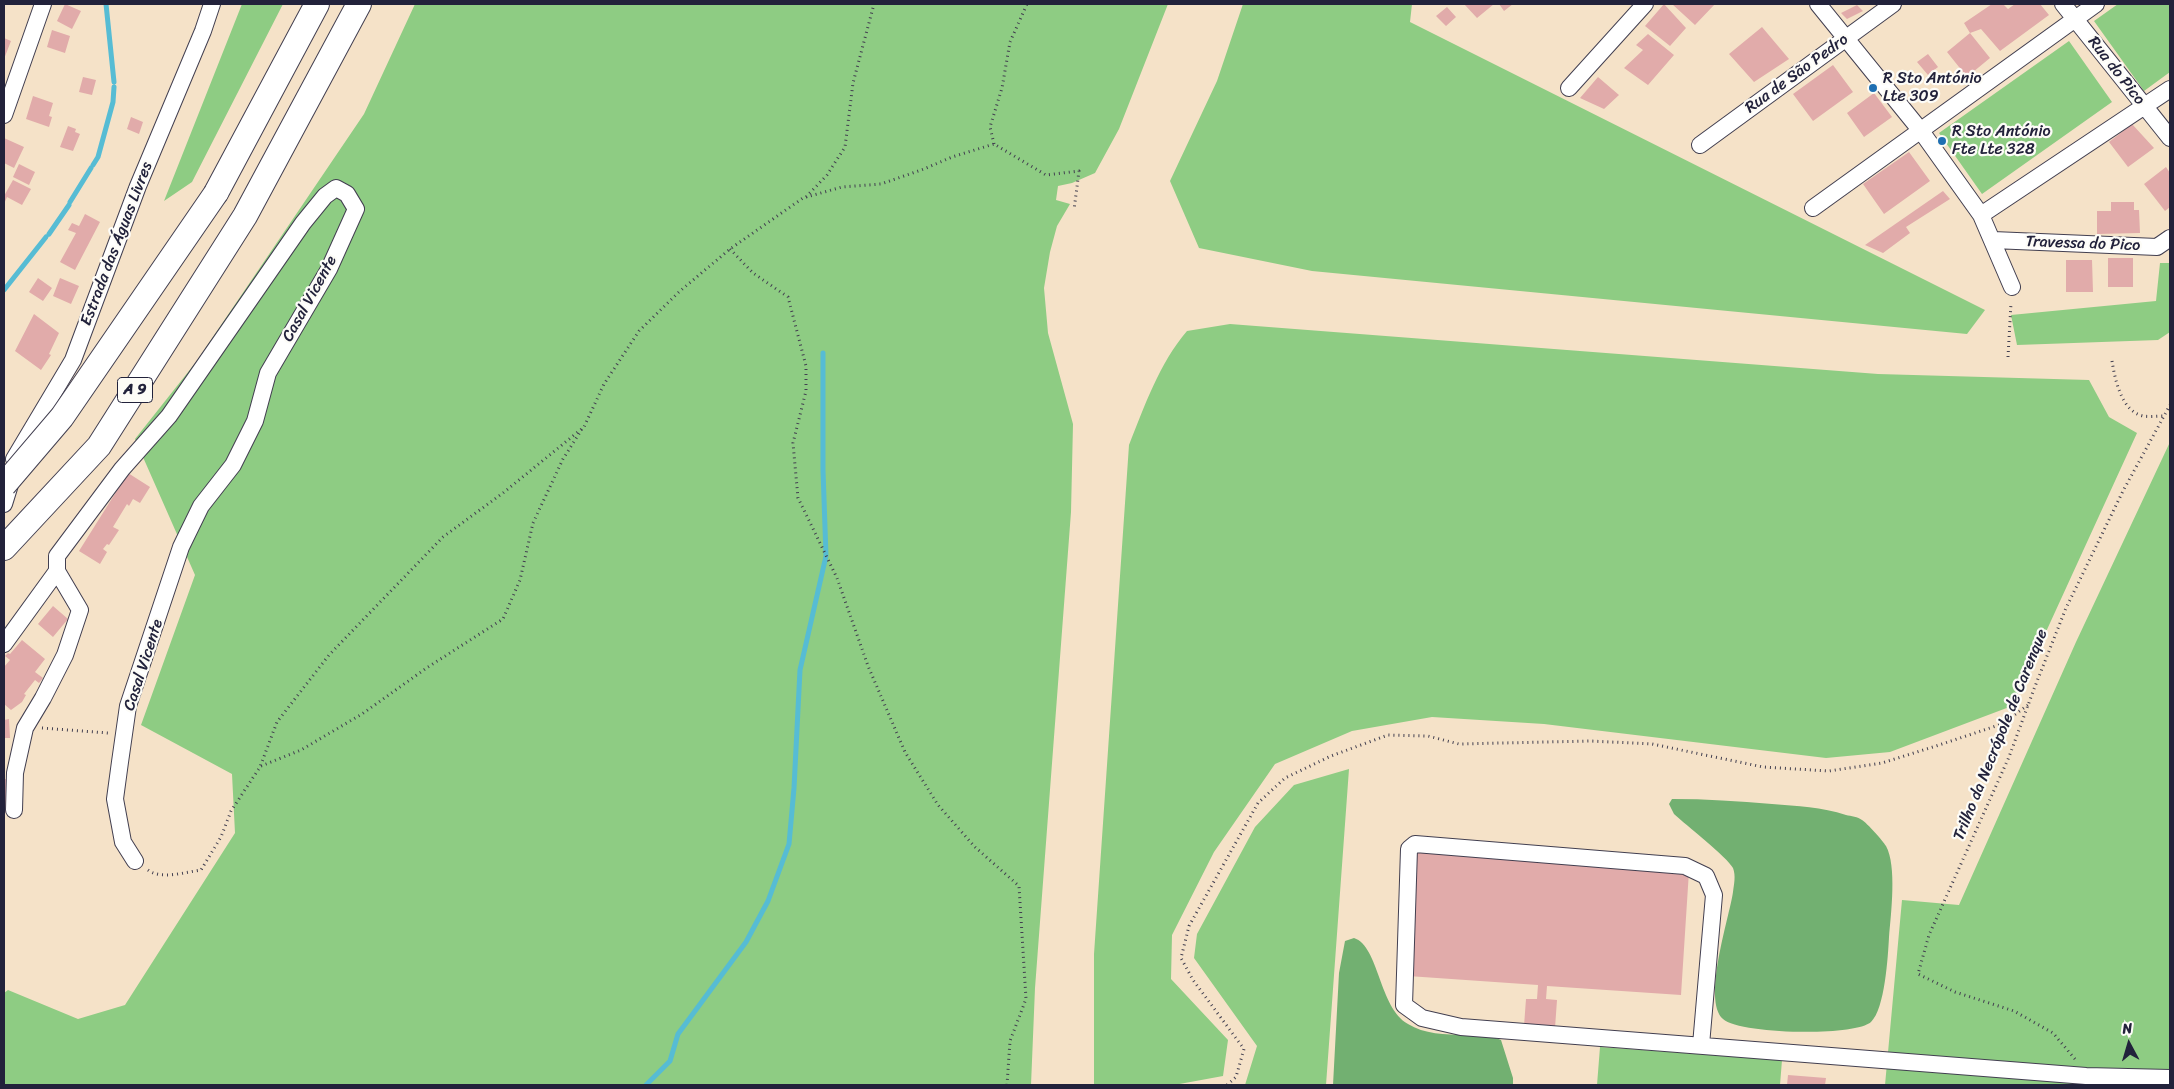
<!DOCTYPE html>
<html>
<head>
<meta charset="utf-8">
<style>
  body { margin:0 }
  #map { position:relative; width:2174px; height:1089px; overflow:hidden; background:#f5e2c8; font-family:Sriracha,sans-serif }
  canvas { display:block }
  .frame { position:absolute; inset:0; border:5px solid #22223b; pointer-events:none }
  .north { position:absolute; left:2104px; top:1019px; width:50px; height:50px; -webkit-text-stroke:4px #fdfcf7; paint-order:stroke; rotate:354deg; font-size:14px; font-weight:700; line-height:20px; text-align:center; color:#22223b }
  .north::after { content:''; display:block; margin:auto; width:18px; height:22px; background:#22223b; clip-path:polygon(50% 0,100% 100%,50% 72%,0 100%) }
</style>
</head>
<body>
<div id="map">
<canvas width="2174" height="1089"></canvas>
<div class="frame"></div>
<div class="north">N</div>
</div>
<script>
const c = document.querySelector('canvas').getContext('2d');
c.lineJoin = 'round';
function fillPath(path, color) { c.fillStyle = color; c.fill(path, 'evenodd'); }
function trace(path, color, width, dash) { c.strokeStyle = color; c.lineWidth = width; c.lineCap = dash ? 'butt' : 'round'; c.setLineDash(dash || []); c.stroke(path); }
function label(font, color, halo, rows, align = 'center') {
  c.font = font + ' Sriracha,sans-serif'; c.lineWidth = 4.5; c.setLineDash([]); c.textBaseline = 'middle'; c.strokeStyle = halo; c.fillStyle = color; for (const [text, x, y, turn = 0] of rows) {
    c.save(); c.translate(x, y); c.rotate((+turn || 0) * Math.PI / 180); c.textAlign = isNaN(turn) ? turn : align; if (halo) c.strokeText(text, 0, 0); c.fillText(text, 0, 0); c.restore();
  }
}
fillPath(new Path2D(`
  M 242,4 L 283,4 L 192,182 L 164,201 Z
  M 415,4 L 1168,4 L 1119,129 L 1095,173 L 1072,183 L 1058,186 L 1056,200 L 1070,204 L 1057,226 L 1050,252 L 1044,288 L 1048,333 L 1073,424 L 1071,512 L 1035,988 L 1031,1085 L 4,1085 L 4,993 L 8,990 L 78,1019 L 125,1005 L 235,833 L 232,774 L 141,725 L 195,575 L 135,439 L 196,362 L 364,114 Z
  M 1243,4 L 1412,4 L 1410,22 L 1985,310 L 1967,334 L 1312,271 L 1199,248 L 1170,181 L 1217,81 Z
  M 2118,4 L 2170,4 L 2170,72 L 2144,91 L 2094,21 Z
  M 2069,41 L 2112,102 L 1982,194 L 1939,133 Z
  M 2160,263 L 2170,263 L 2170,332 L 2158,340 L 2017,345 L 2011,315 L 2156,301 Z
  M 1230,324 L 1878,374 L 2089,380 L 2109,417 L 2137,433 L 2012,706 L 1890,752 L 1826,758 L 1544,724 L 1432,717 L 1352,731 L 1275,764 L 1214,852 L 1172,935 L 1171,979 L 1228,1040 L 1223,1076 L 1174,1085 L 1094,1085 L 1094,954 L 1129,445 C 1145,405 1159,364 1187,331 Z
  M 2170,442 L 2170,1085 L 1885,1085 L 1902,900 L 1959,905 L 2076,642 Z
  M 1349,769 L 1326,1085 L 1245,1085 L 1257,1046 L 1194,958 L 1197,934 L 1255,827 L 1294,785 Z
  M 1600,1047 L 1782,1060 L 1780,1085 L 1597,1085 Z`), '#8ecc83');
fillPath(new Path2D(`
  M 1672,799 C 1706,799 1738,801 1772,804 C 1797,806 1822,807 1846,815 C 1851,816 1858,817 1862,820 C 1867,823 1883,841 1886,846 C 1897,866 1891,914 1889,937 C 1888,956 1885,1009 1871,1022 C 1854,1037 1739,1034 1723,1019 C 1702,1000 1729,919 1733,892 C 1734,884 1736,876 1733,868 C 1727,857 1686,825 1674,814 L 1669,804 Z
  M 1354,938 C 1379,946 1379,1008 1408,1024 C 1430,1038 1463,1034 1488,1035 L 1501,1040 L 1513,1078 L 1513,1085 L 1333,1085 L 1339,973 L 1345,941 Z`), '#72b071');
trace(new Path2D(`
  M 106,4 L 114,82
  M 93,165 L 98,157 L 113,102 L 114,87
  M 70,202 L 91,168
  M 49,234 L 69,205
  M 4,290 L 46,237
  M 646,1085 L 670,1061 L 678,1034 L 746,942 L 768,901 L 789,844 L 794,788 L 800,670 L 826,556 L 823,470 L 823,353`), '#56bcd4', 5);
fillPath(new Path2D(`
  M 65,4 L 81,11 L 72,29 L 57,21 Z
  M 1464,4 L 1494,4 L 1477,18 Z
  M 1499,4 L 1513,4 L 1504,11 Z
  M 1664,4 L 1686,28 L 1670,46 L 1645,26 Z
  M 1672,4 L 1715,4 L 1695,25 Z
  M 1992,4 L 2003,4 L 2008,9 L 2015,4 L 2040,4 L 2049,15 L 2000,51 L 1981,29 L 1970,33 L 1964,23 Z
  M 1857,5 L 1863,11 L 1847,19 L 1841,13 Z
  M 1447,7 L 1456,17 L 1446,26 L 1436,16 Z
  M 1762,27 L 1789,59 L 1754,82 L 1729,54 Z
  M 52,30 L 70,36 L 65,53 L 47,47 Z
  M 1970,33 L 1990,58 L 1967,77 L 1947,52 Z
  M 1648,34 L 1674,55 L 1648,85 L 1624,68 L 1643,50 L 1636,45 Z
  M 4,38 L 11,41 L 4,59 Z
  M 1928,54 L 1938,67 L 1928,75 L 1917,62 Z
  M 1833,65 L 1853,92 L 1813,121 L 1793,94 Z
  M 83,77 L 96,80 L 92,95 L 79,92 Z
  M 1598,77 L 1619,95 L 1604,109 L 1580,98 Z
  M 1874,93 L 1892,117 L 1864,137 L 1847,113 Z
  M 33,96 L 53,103 L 49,116 L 52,117 L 49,127 L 26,119 Z
  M 131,117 L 143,122 L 139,134 L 127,129 Z
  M 2132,124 L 2154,148 L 2128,167 L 2109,142 Z
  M 68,126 L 76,129 L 75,132 L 80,134 L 73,151 L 60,147 Z
  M 4,138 L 24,147 L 14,168 L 4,163 Z
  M 1909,152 L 1930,181 L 1884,214 L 1863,184 Z
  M 19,164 L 35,172 L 29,185 L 13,177 Z
  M 2166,167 L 2170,173 L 2170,207 L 2165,211 L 2144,184 Z
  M 13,180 L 31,189 L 22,205 L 7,197 L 4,204 L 4,196 Z
  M 1943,191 L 1950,199 L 1906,227 L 1910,233 L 1883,253 L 1865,245 Z
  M 2111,202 L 2134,202 L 2134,210 L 2139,210 L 2140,233 L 2097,234 L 2097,211 L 2111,211 Z
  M 85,214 L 100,222 L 75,270 L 60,262 L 76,233 L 68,230 L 72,223 L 79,226 Z
  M 2108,258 L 2133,258 L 2133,287 L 2108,287 Z
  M 2066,260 L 2092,260 L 2093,292 L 2066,292 Z
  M 38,278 L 52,288 L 43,301 L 29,292 Z
  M 60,278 L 79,286 L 71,304 L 53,296 Z
  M 34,314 L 59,333 L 49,354 L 51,355 L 41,370 L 15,351 Z
  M 128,473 L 150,487 L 140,503 L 133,499 L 129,506 L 127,504 L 113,527 L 119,530 L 109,545 L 107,544 L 103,549 L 107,552 L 100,564 L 79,551 Z
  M 53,606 L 68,619 L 53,637 L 38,624 Z
  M 22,640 L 45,659 L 35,672 L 43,678 L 39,683 L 35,680 L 24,694 L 26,695 L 22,702 L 11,710 L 4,704 L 4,667 L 10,660 L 5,656 L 8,653 L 10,654 Z
  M 9,719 L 10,738 L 4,738 L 4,720 Z
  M 4,779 L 7,779 L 7,812 L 4,813 Z
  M 1417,852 L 1689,871 L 1681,995 L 1547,986 L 1546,999 L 1557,1000 L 1555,1028 L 1524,1026 L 1526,999 L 1537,999 L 1538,985 L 1408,976 Z
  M 1788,1075 L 1826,1078 L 1825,1085 L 1787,1085 Z`), '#e1abaa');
const minor = new Path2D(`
  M 1818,4 L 1921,131 L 1981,215 L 2012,287
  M 2063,4 L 2170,138
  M 1569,88 L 1645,4
  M 4,115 L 43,4
  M 1700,145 L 1893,4
  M 1813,208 L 2096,4
  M 1981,215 L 2170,89
  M 1993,240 L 2157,247 L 2170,238
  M 14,459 L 73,360 L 138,186 L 203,31 L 212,4
  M 4,504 L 13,475
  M 4,644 L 57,571 L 57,556 L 122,469 L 169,416 L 303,223 L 325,196 L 336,188 L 347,194 L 356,209 L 329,269 L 268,373 L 255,421 L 233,465 L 201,506 L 181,547 L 128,706 L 120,762 L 115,799 L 123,842 L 135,861
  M 14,810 L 15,773 L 25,728 L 43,698 L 65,655 L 80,610 L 57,571
  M 1701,1045 L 1714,895 L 1706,876 L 1685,866 L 1415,844 L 1409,849 L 1404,1005 L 1422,1018 L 1461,1027 L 2086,1076 L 2170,1078`);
const highway = new Path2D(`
  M 216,193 L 317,4
  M 4,548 L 99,446 L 245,216 L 359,4`);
trace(minor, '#423f50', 18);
trace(highway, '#423f50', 26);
trace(new Path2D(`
  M 994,144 L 990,127 L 1002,88 L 1010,42 L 1027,4
  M 806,197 L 827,175 L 845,147 L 853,83 L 874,4
  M 730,249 L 753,273 L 788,297 L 806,366 L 806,391 L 793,443 L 798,498 L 837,578 L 868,666 L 905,752 L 938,805 L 975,847 L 1019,886 L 1026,999 L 1010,1041 L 1007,1085
  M 2008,357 L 2011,303
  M 2112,361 C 2115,379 2121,411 2143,416 C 2149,417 2156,416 2163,416
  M 42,728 L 108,733
  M 261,766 L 301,750 L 362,714 L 428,667 L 503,619 L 520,580 L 533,523 L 563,459 L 582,429
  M 148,870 C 161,880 186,872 201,870 L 221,837 L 231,811 L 260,767 L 277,722 L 329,655 L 443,537 L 503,493 L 584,427 L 604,384 L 639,331 L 680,291 L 730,249 L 803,198 L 842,187 L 881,184 L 924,169 L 952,157 L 994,144 L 1046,175 L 1079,171 L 1074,210
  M 2075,1059 L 2053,1033 L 2014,1011 L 1955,992 L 1918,974 L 1929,935 L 2009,757 L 2034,689 L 2066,608 L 2123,491 L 2170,405
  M 1227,1085 L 1236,1077 L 1244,1049 L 1193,980 L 1181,958 L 1189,926 L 1258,803 L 1285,778 L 1331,756 L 1388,735 L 1428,736 L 1459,744 L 1590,741 L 1652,744 L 1763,767 L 1829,771 L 1882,763 L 1936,746 L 2002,724 L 2028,705`), '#423f50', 3, [1, 4]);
trace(minor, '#fff', 16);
trace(highway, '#fff', 24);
const highwayBridge = new Path2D(`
  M 4,485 L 62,417 L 216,193`);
trace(highwayBridge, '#423f50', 26, []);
trace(highwayBridge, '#fff', 24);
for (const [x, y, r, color] of [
  [1873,88,5,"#1f6fb2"],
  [1942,141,5,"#1f6fb2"]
]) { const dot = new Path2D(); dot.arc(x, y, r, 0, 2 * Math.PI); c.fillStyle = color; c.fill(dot); trace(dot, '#fdfcf7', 2); }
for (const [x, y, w] of [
  [135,390,35]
]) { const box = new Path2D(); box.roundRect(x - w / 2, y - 12.5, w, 25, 4); c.fillStyle = '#fdfcf7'; c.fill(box); trace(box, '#22223b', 1); }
label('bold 15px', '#22223b', null, [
  ["A 9",135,390]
]);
label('16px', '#22223b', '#fdfcf7', [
  ["Rua do Pico",2116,71,52],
  ["Rua de São Pedro",1797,74,-36],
  ["Estrada das Águas Livres",117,244,-69],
  ["Travessa do Pico",2083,244,2],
  ["Casal Vicente",310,299,-61],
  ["Casal Vicente",144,665,-72],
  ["Trilho da Necrópole de Carenque",2001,735,-68]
]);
label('16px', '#22223b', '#fdfcf7', [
  ["R Sto António",1883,79],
  ["Lte 309",1883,97],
  ["R Sto António",1952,132],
  ["Fte Lte 328",1952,150]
], 'left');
</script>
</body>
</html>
